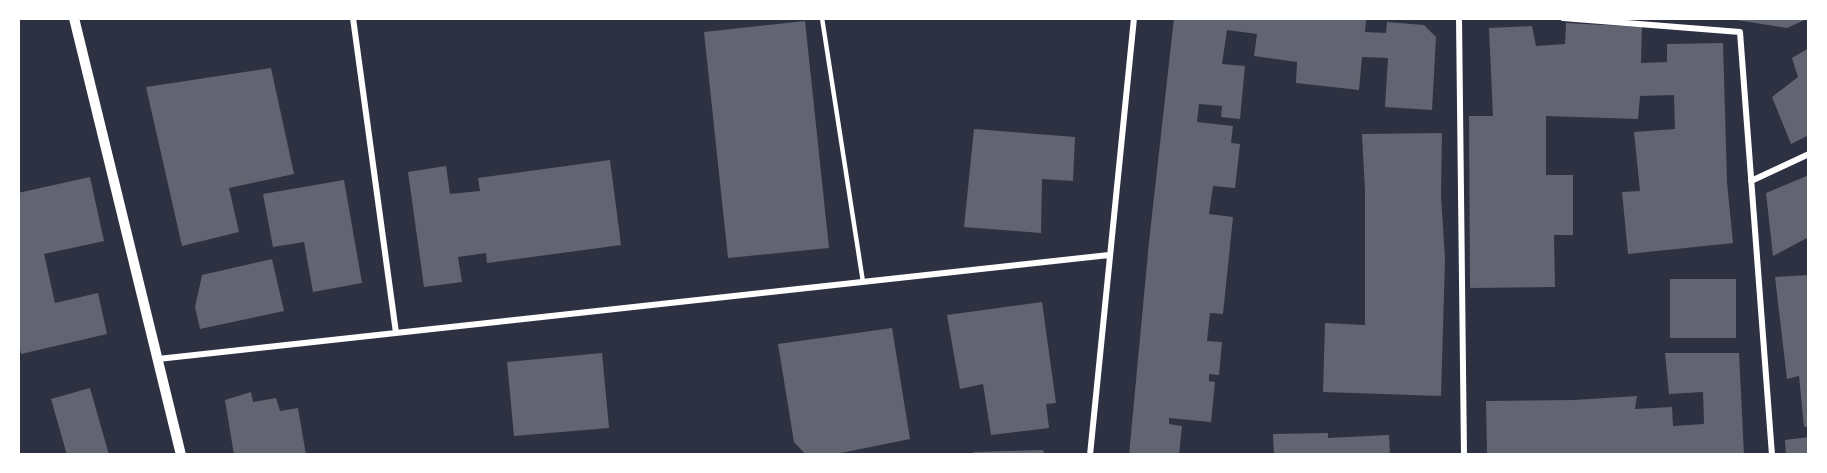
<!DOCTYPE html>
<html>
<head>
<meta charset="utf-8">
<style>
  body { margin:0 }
  #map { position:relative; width:1827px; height:473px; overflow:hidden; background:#2d3142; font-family:"Work Sans",sans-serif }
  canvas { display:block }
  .frame { position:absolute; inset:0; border:20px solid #fff; pointer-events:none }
</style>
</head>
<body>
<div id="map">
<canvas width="1827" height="473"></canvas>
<div class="frame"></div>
</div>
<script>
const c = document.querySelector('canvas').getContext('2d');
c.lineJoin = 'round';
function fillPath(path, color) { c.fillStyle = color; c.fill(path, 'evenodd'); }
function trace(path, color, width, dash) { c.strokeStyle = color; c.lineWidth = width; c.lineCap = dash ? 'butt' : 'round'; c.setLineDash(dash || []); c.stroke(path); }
fillPath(new Path2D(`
  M 1174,18 L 1361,18 L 1366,19 L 1365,32 L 1386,33 L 1387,22 L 1424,25 L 1436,37 L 1432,110 L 1385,107 L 1388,58 L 1362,57 L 1359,90 L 1296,83 L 1297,62 L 1254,56 L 1257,34 L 1227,30 L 1222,64 L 1245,66 L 1240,119 L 1221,117 L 1222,106 L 1199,104 L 1197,122 L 1233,126 L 1231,143 L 1240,144 L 1235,188 L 1213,186 L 1209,214 L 1233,217 L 1223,314 L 1210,313 L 1207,341 L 1222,342 L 1219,375 L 1209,374 L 1209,381 L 1215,382 L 1211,422 L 1169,418 L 1169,424 L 1182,426 L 1179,455 L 1129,455 L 1149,242 Z
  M 1724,18 L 1809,18 L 1787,28 Z
  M 805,21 L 829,248 L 728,258 L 704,32 Z
  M 1566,23 L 1642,27 L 1641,63 L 1667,62 L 1667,44 L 1723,43 L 1727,182 L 1733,243 L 1628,254 L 1622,192 L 1640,191 L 1634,132 L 1675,129 L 1674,95 L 1640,96 L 1638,119 L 1546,116 L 1546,175 L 1573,175 L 1573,235 L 1554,235 L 1555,287 L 1470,288 L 1469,116 L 1493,116 L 1489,28 L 1532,26 L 1536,46 L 1565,44 Z
  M 1809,48 L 1809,135 L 1791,144 L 1772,97 L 1798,77 L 1792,58 Z
  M 271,68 L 294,174 L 229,188 L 239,232 L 182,246 L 146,87 Z
  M 974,129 L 1075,137 L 1073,181 L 1042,179 L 1041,233 L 964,227 Z
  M 1442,133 L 1441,195 L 1445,259 L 1441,396 L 1323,392 L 1325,323 L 1365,325 L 1365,191 L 1362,134 Z
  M 610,160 L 621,245 L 487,263 L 486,253 L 458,257 L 462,282 L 424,287 L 408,172 L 446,166 L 450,194 L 480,191 L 478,178 Z
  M 1809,175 L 1809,237 L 1773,256 L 1766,193 Z
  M 90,177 L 104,241 L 44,254 L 55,303 L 98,293 L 107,334 L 21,354 L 18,340 L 18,193 Z
  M 344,180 L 362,283 L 313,292 L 304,242 L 273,247 L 263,194 Z
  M 272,259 L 284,311 L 200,329 L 195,307 L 202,275 Z
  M 1809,275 L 1809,426 L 1804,427 L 1799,376 L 1787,379 L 1775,277 Z
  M 1670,279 L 1736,279 L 1736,338 L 1670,338 Z
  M 1042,302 L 1056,403 L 1046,404 L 1049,428 L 991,435 L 983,384 L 960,389 L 947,315 Z
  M 892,328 L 910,439 L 831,455 L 806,455 L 794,442 L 778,344 Z
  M 602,353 L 609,428 L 514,436 L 507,362 Z
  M 1665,353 L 1739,353 L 1744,455 L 1487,455 L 1486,401 L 1574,400 L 1637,396 L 1635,409 L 1672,407 L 1673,426 L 1704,424 L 1703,392 L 1669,394 Z
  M 90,388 L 109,455 L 67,455 L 51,399 Z
  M 251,392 L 253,402 L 276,398 L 280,411 L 298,408 L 306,455 L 234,455 L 225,400 Z
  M 1328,433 L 1328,438 L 1389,435 L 1390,455 L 1274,455 L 1273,434 Z
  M 1809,437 L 1809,455 L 1786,455 L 1785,440 Z
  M 1043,450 L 1045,455 L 974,455 L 974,452 Z`), '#626471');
trace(new Path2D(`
  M 822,18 L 863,282`), '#fff', 4.5);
trace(new Path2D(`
  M 353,18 L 396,333
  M 1459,18 L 1464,455
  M 1563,18 L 1740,32 L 1772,455
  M 1751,181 L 1809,154
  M 158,359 L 1109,255
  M 1090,455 L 1134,18`), '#fff', 6);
trace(new Path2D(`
  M 74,18 L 181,455`), '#fff', 10);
</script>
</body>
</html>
